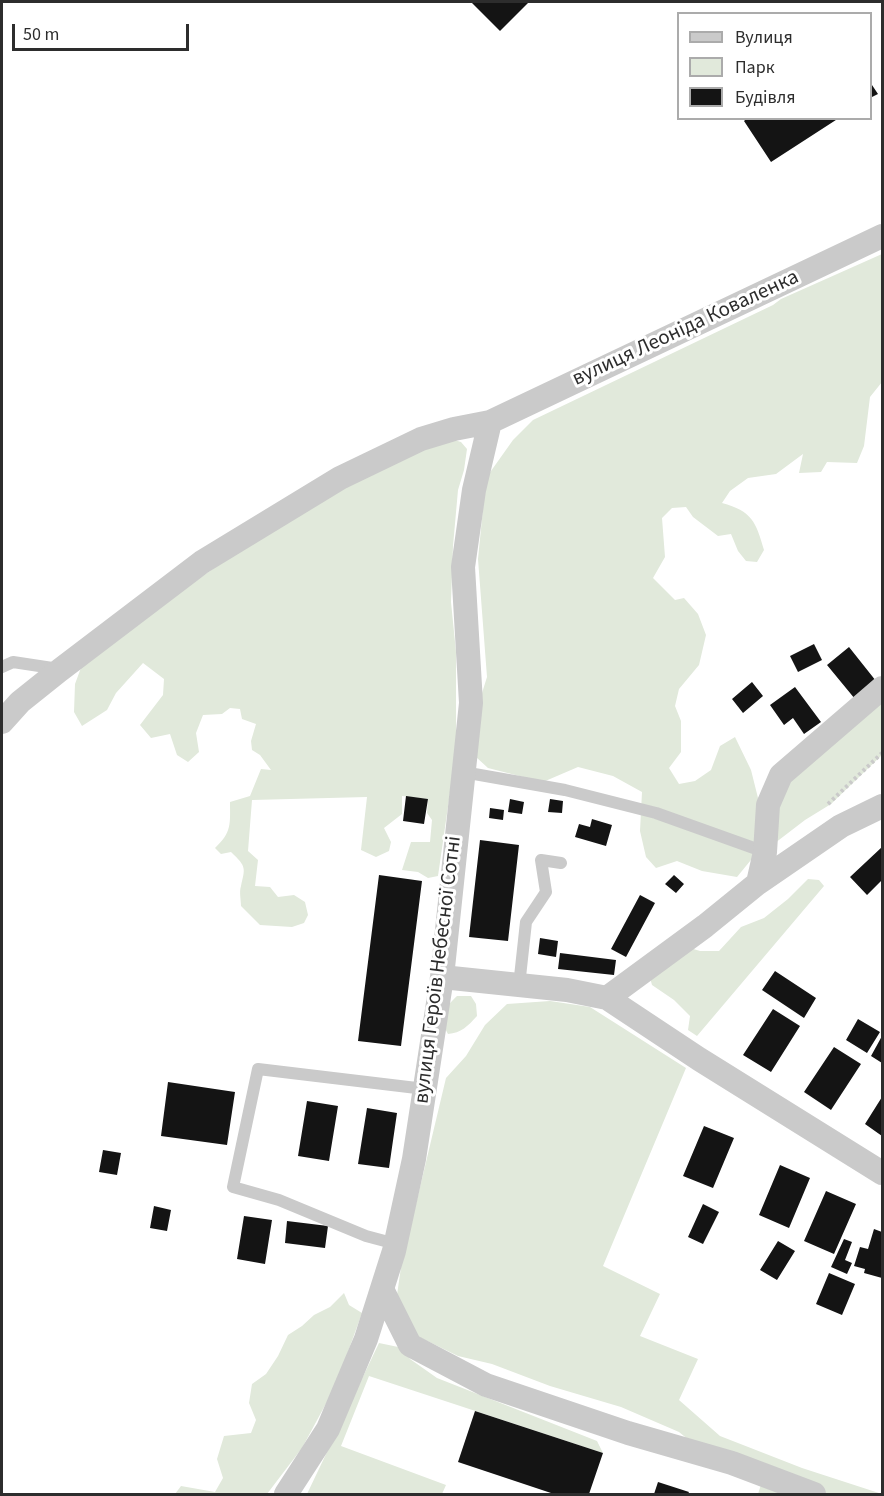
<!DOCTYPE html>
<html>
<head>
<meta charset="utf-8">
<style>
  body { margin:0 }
  #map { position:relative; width:884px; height:1496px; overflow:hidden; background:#fff; font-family:"Source Sans 3",sans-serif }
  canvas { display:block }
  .frame { position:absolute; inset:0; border:3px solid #2d2d2d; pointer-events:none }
  .legend { position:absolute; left:677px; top:12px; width:195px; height:108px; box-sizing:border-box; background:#fff; border:2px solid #ababab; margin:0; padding:8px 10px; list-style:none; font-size:18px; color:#2d2d2d }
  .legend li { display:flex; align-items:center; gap:12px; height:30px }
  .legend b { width:30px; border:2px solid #ababab }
  .scale { position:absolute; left:12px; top:24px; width:177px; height:27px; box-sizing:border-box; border:3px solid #2d2d2d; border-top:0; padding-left:8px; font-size:18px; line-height:21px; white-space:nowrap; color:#2d2d2d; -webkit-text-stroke:4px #fff; paint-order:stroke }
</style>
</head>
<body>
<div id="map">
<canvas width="884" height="1496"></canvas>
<div class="frame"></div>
<ul class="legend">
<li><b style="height:8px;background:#cacaca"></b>Вулиця</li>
<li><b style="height:16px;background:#e1e9db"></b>Парк</li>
<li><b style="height:16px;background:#141414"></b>Будівля</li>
</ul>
<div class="scale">50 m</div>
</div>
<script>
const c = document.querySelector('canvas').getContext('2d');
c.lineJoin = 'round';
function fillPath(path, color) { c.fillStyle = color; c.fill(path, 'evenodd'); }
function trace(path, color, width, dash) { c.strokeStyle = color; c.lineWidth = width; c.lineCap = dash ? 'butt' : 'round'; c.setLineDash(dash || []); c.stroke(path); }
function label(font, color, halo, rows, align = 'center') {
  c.font = font + ' "Source Sans 3",sans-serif'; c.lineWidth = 6; c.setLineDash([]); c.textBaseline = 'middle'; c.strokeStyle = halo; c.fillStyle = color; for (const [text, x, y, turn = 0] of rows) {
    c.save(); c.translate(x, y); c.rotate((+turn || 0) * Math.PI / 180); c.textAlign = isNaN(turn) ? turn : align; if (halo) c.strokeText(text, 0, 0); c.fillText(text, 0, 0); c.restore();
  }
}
fillPath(new Path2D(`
  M 882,254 L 882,382 L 870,397 L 864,446 L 857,463 L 827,462 L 821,472 L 799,473 L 803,454 L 776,474 L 748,478 L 730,491 L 722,503 C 752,511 756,522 764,550 L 757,562 L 746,561 L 738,551 L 731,534 L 718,536 L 693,517 L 686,507 L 672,508 L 662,518 L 665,557 L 653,578 L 675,600 L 684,598 L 698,614 L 706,635 L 699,665 L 679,689 L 675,706 L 681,721 L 681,752 L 669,768 L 679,784 L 695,781 L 711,770 L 720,746 L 735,737 L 751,770 L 762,814 L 755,855 L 737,877 L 702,871 L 677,861 L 656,868 L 646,857 L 640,831 L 642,792 L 613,776 L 578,767 L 543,782 L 488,768 L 476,757 L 482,693 L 487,677 L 478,559 L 486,478 L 513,440 L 533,420 L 773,305 L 781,299 Z
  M 445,437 L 461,442 L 467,449 L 464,470 L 458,490 L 453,546 L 451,602 L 456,652 L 456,751 L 438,876 L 428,878 L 418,872 L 402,870 L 411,842 L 430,842 L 432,820 L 427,813 L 428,799 L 402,796 L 402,814 L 384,828 L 391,842 L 389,851 L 376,857 L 361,850 L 367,797 L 252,800 L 248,851 L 258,860 L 255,886 L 270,887 L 278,897 L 294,895 L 305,902 L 308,915 L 304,923 L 292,927 L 260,925 L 241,906 C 241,900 239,892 241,886 C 245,868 247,867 231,852 L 221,854 L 215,848 C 232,832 230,824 230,802 L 250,796 L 261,769 L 271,770 L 260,755 L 252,750 L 251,741 L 256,724 L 242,719 L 240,709 L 230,708 L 222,714 L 203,715 L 196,733 L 199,752 L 188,762 L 177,755 L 170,734 L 151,738 L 140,725 L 163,695 L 164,679 L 143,663 L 116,693 L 107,710 L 82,726 L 74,712 L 75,684 L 82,665 L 94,652 L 303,506 Z
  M 882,698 L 882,755 L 831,804 L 805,820 L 775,843 L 774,816 L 788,783 Z
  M 808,879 L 819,880 L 824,886 L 697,1036 L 688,1030 L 690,1016 L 674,1000 L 652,985 L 649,974 L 687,947 L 700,951 L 719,951 L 741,927 L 764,918 L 788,899 Z
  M 457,996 L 471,996 L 476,1004 L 477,1016 C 468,1026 461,1033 448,1034 C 439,1017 444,1008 457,996 Z
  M 550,1001 L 590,1007 L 686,1068 L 603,1266 L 660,1294 L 640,1336 L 698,1359 L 679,1400 L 720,1436 L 802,1468 L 882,1494 L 758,1494 L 766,1469 L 695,1445 L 679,1432 L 621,1407 L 550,1386 L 492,1364 L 458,1356 L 411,1333 L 396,1302 L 401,1267 L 446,1078 L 466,1056 L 485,1025 L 507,1004 Z
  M 344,1293 L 349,1305 L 362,1313 L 336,1385 L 302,1448 L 267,1494 L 175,1494 L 181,1486 L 215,1492 L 223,1478 L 217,1459 L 224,1436 L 251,1433 L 256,1420 L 249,1403 L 252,1384 L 266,1374 L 278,1356 L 288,1335 L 302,1326 L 314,1315 L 330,1307 Z
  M 379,1343 L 403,1348 L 410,1359 L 437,1378 L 597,1441 L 603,1453 L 369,1376 L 341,1446 L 446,1485 L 442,1494 L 307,1494 Z`), '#e1e9db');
fillPath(new Path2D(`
  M 471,2 L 529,2 L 500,31 Z
  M 870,82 L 878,94 L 870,98 Z
  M 747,118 L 839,118 L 771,162 L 744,121 Z
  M 814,644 L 822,660 L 798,672 L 790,656 Z
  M 849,647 L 876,681 L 855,699 L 827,665 Z
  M 752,682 L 763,696 L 743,713 L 732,699 Z
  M 795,687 L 821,722 L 804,734 L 793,718 L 784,725 L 770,705 Z
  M 406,796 L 428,799 L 424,824 L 403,821 Z
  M 510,799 L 524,802 L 522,814 L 508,812 Z
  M 550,799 L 563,801 L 562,813 L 548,812 Z
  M 490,808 L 504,810 L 503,820 L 489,818 Z
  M 592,819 L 612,825 L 606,846 L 575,837 L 579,824 L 590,827 Z
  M 480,840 L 519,845 L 508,941 L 469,937 Z
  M 882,847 L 882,880 L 867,895 L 850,877 Z
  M 379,875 L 422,881 L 401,1046 L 358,1041 Z
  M 674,875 L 684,884 L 676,893 L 665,884 Z
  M 640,895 L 655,903 L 626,957 L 611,949 Z
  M 540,938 L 558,941 L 556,957 L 538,954 Z
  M 560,953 L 616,960 L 614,975 L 558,969 Z
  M 775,971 L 816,998 L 804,1018 L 762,990 Z
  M 773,1009 L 800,1026 L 771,1072 L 743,1055 Z
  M 858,1019 L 880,1032 L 867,1053 L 846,1040 Z
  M 882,1036 L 882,1063 L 871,1056 Z
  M 834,1047 L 861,1064 L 831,1110 L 804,1092 Z
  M 168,1082 L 235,1092 L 227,1145 L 161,1136 Z
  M 882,1097 L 882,1136 L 865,1124 Z
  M 307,1101 L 338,1106 L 329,1161 L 298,1156 Z
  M 367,1108 L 397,1113 L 389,1168 L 358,1164 Z
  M 704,1126 L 734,1138 L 713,1188 L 683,1176 Z
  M 103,1150 L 121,1153 L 117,1175 L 99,1172 Z
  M 780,1165 L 810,1178 L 789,1228 L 759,1215 Z
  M 826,1191 L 856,1204 L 834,1254 L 804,1241 Z
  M 703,1204 L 719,1212 L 703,1244 L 688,1237 Z
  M 154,1206 L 171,1210 L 167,1231 L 150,1228 Z
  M 244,1216 L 272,1220 L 265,1264 L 237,1259 Z
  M 287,1221 L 328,1226 L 325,1248 L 285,1243 Z
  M 874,1229 L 882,1232 L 882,1278 L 864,1273 L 865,1269 L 854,1266 L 860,1247 L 868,1249 Z
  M 844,1239 L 852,1242 L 845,1260 L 852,1263 L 847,1274 L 831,1267 Z
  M 778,1241 L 795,1251 L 777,1280 L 760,1270 Z
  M 829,1273 L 855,1284 L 842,1315 L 816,1304 Z
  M 475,1411 L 603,1453 L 589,1494 L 554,1494 L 458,1462 Z
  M 658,1482 L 689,1492 L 688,1494 L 654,1494 Z`), '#141414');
trace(new Path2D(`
  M 828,804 L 882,753`), '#cacaca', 4, [3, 3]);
trace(new Path2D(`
  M 2,667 L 13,662 L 59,669
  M 463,772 L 565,790 L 656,813 L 765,852
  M 519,986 L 526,922 L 546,892 L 541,860 L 561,863
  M 396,1244 L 366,1236 L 279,1200 L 233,1187 L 258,1069 L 425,1089`), '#cacaca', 12);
trace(new Path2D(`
  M 2,722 L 20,702 L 60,670 L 202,562 L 340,478 L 421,439 L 454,429 L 490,422 L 882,236
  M 758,883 L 841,826 L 882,806
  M 442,977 L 567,990 L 607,998 L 699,1059 L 882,1173
  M 607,998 L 705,926 L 758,883 L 765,852 L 768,805 L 781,775 L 882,688
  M 382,1289 L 410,1345 L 486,1385 L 628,1433 L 732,1463 L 814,1494
  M 286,1494 L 328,1429 L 366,1339 L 394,1251 L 414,1159 L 442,977 L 471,703 L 463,567 L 474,490 L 490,422`), '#cacaca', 24);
label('21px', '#2d2d2d', '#fff', [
  ["вулиця Леоніда Коваленка",686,329,-25],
  ["вулиця Героїв Небесної Сотні",439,970,-83]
]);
</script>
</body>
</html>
